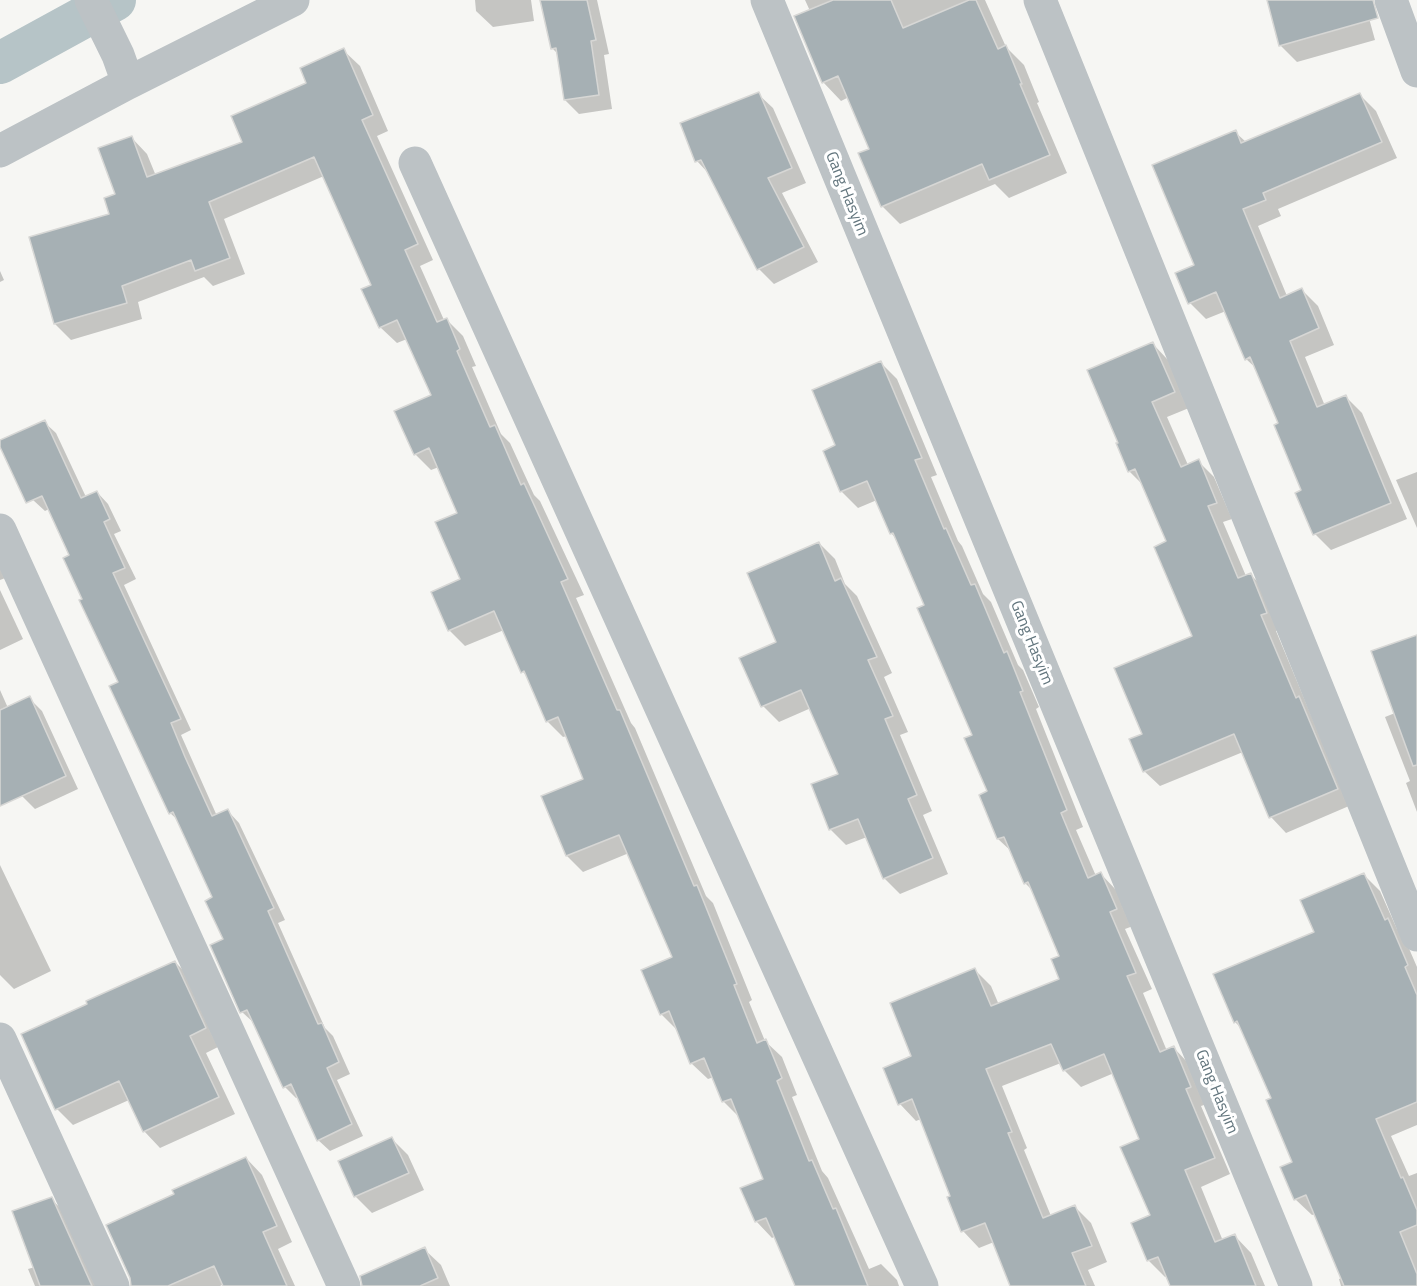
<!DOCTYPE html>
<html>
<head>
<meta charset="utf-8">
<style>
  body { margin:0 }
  canvas { display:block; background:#f6f6f3 }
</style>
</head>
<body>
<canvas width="1417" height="1286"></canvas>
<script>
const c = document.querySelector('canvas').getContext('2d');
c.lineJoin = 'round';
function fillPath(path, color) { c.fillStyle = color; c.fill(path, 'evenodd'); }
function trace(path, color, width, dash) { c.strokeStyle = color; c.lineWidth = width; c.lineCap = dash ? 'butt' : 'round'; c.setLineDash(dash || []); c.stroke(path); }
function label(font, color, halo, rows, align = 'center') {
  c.font = font + ' "Titillium Web",sans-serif'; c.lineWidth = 6; c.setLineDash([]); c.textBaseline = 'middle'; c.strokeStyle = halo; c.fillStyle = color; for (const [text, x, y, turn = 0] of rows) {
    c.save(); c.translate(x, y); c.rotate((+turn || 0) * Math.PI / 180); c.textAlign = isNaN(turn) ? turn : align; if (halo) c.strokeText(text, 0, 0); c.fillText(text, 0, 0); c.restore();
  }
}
fillPath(new Path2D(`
  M 475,0 L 531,0 L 534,21 L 493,27 L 476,11 Z
  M 542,0 L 597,0 L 609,54 L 604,55 L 612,109 L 579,114 L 565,100 L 558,54 L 553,49 Z
  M 805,0 L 985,0 L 1006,47 L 1024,65 L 1039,102 L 1037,103 L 1067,173 L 1009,198 L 995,184 L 900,224 L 882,206 L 871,149 L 849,97 L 841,101 L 823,82 L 810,11 Z
  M 1279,0 L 1364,0 L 1375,40 L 1297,62 L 1280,45 Z
  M 343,50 L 360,66 L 388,131 L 377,136 L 433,260 L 420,266 L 444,320 L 446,319 L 463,336 L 476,366 L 472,367 L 501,434 L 510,443 L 534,495 L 540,501 L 584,595 L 576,598 L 631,723 L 635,728 L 706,896 L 713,903 L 752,1000 L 749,1002 L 765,1041 L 782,1057 L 797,1095 L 792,1097 L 822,1171 L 828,1178 L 869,1269 L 881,1264 L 897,1280 L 899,1286 L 796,1286 L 776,1236 L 772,1238 L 756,1221 L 765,1180 L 740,1118 L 723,1101 L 714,1077 L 708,1079 L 691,1063 L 677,1030 L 661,1014 L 674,958 L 629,853 L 583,872 L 567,856 L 543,797 L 585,780 L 567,736 L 563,737 L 547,721 L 529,678 L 523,672 L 504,630 L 465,646 L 449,630 L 462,580 L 459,513 L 439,467 L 431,470 L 415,454 L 433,396 L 407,339 L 397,343 L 380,327 L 373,286 L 324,176 L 224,219 L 245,274 L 213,286 L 204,277 L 138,302 L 142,319 L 71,340 L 55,324 L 31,238 L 111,215 L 131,137 L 147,154 L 156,176 L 244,143 Z
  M 758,94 L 773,108 L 806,183 L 782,193 L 818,262 L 774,284 L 759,269 L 710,175 L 697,161 Z
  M 1360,95 L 1376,111 L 1397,158 L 1278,209 L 1281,216 L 1258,226 L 1287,296 L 1302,290 L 1318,306 L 1334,345 L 1305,357 L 1325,406 L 1346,397 L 1362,413 L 1407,519 L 1331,550 L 1315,534 L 1303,491 L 1280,424 L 1257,369 L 1246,359 L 1226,311 L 1206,319 L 1190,303 L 1196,266 L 1235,132 L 1246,142 Z
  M 0,271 L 4,280 L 0,282 Z
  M 1153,344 L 1168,360 L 1189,408 L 1167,417 L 1188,465 L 1198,461 L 1214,477 L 1232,519 L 1223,522 L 1246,576 L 1250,574 L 1266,590 L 1281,629 L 1276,631 L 1349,806 L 1286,833 L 1271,817 L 1243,752 L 1160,786 L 1144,771 L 1144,735 L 1194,637 L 1168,542 L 1144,486 L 1129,471 Z
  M 881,363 L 897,379 L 937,475 L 931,477 L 958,541 L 962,546 L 983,594 L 991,602 L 1018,665 L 1023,670 L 1039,707 L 1036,709 L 1083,827 L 1076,830 L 1096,876 L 1101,874 L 1117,891 L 1133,926 L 1125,929 L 1152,989 L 1143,993 L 1167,1051 L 1174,1048 L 1190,1065 L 1207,1104 L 1201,1106 L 1230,1174 L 1201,1187 L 1223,1241 L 1235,1236 L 1251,1253 L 1265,1286 L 1171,1286 L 1167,1276 L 1165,1277 L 1148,1260 L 1152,1216 L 1141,1139 L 1114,1073 L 1081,1087 L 1064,1070 L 1061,1063 L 1002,1086 L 1027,1148 L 1024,1150 L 1051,1216 L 1075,1207 L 1091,1223 L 1107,1262 L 1088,1270 L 1095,1286 L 1012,1286 L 994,1242 L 979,1248 L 963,1231 L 952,1196 L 921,1119 L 916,1121 L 900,1104 L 913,1057 L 975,970 L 991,986 L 999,1005 L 1061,979 L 1061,957 L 1033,891 L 1025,883 L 1012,852 L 998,839 L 989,792 L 974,736 L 926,606 L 898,541 L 891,533 L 877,500 L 858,508 L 841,491 L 837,446 Z
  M 44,422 L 56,433 L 86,497 L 97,492 L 108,504 L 121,531 L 114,534 L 136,579 L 124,585 L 191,730 L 181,735 L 217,816 L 228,811 L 239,823 L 285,920 L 278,923 L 325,1028 L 333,1036 L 350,1074 L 337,1080 L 363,1136 L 330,1151 L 318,1140 L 298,1097 L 296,1098 L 285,1087 L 254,1023 L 242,1012 L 214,898 L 180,822 L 170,813 L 120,683 L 84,600 L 70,556 L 49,509 L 45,511 L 33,500 Z
  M 1417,472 L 1417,528 L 1396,480 Z
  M 819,543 L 835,559 L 845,584 L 857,596 L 892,673 L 884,677 L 908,732 L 900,735 L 932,811 L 923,815 L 948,874 L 900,894 L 884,878 L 867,837 L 846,845 L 830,829 L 840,774 L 811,708 L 779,722 L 763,706 L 778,643 Z
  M 0,559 L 8,577 L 0,580 Z
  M 0,590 L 23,639 L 0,650 Z
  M 1417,636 L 1417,812 L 1406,783 L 1410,781 L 1385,717 L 1395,713 Z
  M 0,690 L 8,708 L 29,698 L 42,711 L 78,789 L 35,809 L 22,796 L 0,748 Z
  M 0,865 L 51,971 L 14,989 L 0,975 Z
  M 1364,875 L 1380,891 L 1397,929 L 1404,937 L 1417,967 L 1417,1125 L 1391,1136 L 1409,1176 L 1417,1173 L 1417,1286 L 1341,1286 L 1339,1279 L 1342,1278 L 1316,1214 L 1312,1215 L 1295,1199 L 1294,1163 L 1273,1099 L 1242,1029 L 1235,1022 L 1316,932 Z
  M 175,962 L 192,979 L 222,1045 L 206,1053 L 235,1114 L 160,1148 L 144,1131 L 129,1100 L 73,1125 L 57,1109 Z
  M 392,1139 L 408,1155 L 424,1190 L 372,1213 L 355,1196 Z
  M 246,1158 L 262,1175 L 292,1242 L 278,1249 L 295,1286 L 224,1286 L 224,1284 L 220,1286 L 133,1286 L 176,1195 Z
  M 51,1199 L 68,1215 L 100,1286 L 35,1286 L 28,1269 L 35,1267 Z
  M 424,1249 L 441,1265 L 450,1286 L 400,1286 Z`), '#0003');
trace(new Path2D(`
  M 0,63 L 115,0`), '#b6c4c7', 42);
const building = new Path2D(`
  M 540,0 L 587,0 L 596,40 L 591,41 L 599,95 L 564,100 L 556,48 L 551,49 Z
  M 833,0 L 891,0 L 903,28 L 969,0 L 976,0 L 998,49 L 1006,45 L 1022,84 L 1020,84 L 1050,155 L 989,180 L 982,164 L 881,207 L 858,153 L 869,149 L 838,76 L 822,83 L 794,16 Z
  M 1267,0 L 1373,0 L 1378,18 L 1279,46 Z
  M 344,48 L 373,115 L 362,120 L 418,244 L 405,250 L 437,322 L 447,318 L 460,349 L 457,351 L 490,427 L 495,425 L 521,485 L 524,483 L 568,579 L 561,582 L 617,710 L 620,710 L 694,886 L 697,885 L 737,984 L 734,985 L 757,1043 L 766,1039 L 782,1078 L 777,1081 L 809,1161 L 812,1160 L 833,1209 L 836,1208 L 868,1286 L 795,1286 L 766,1218 L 755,1222 L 740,1188 L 763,1179 L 731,1099 L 722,1102 L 704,1058 L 690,1064 L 669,1011 L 660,1015 L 641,970 L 672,957 L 619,835 L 566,856 L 541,796 L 583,779 L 558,717 L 546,722 L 524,671 L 521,673 L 494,611 L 448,631 L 431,592 L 460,579 L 435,522 L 457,513 L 429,448 L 414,455 L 394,411 L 431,395 L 397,320 L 379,328 L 361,289 L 371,285 L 314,157 L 209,202 L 230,258 L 195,271 L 191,260 L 122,286 L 127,303 L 54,324 L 29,237 L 109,214 L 104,198 L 115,194 L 98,148 L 132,136 L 147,177 L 242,142 L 231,116 L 306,83 L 300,68 Z
  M 759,92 L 792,168 L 768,178 L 804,247 L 757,270 L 701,160 L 695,162 L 680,123 Z
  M 1360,93 L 1382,142 L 1263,193 L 1266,200 L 1243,209 L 1280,298 L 1302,288 L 1319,328 L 1290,341 L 1317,407 L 1346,395 L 1391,503 L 1313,535 L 1295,493 L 1301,490 L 1274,425 L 1278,423 L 1250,357 L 1245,360 L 1216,292 L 1188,304 L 1175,273 L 1194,265 L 1152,165 L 1236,130 L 1241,143 Z
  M 1153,342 L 1175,392 L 1152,402 L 1181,467 L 1199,459 L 1217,503 L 1208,506 L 1238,578 L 1251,573 L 1267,613 L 1261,615 L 1296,698 L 1299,696 L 1338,789 L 1269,818 L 1234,734 L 1143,772 L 1129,739 L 1142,734 L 1114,668 L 1192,636 L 1154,547 L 1166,541 L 1135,469 L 1128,472 L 1116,443 L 1118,443 L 1087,370 Z
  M 881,361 L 922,458 L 915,460 L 944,529 L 946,528 L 971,585 L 975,584 L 1004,653 L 1007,651 L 1023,691 L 1020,692 L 1067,810 L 1061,813 L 1088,878 L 1101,872 L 1117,909 L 1110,912 L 1136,973 L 1127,976 L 1160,1052 L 1174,1046 L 1191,1087 L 1186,1089 L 1215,1158 L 1185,1170 L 1215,1242 L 1235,1234 L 1256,1286 L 1170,1286 L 1158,1257 L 1147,1261 L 1131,1223 L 1150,1215 L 1120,1147 L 1139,1139 L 1104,1054 L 1063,1071 L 1051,1044 L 986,1069 L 1012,1132 L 1008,1133 L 1043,1218 L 1075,1205 L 1092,1246 L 1072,1253 L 1086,1286 L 1010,1286 L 985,1223 L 961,1232 L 947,1197 L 950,1196 L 912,1099 L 898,1105 L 883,1068 L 911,1056 L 890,1003 L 975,968 L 991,1006 L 1059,979 L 1051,959 L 1059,956 L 1028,882 L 1024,884 L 1004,837 L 997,839 L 979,795 L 987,791 L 964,738 L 972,735 L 917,608 L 924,605 L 893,533 L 890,534 L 867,481 L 840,492 L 823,451 L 835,445 L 812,390 Z
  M 45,420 L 81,498 L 97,491 L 110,519 L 104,522 L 125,568 L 113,573 L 181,719 L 171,723 L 185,757 L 212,816 L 228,809 L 274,908 L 268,911 L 318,1024 L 322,1023 L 339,1062 L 327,1068 L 352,1124 L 317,1141 L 291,1084 L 283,1088 L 247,1010 L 240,1013 L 210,945 L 223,939 L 205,901 L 212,897 L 173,812 L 169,814 L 109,686 L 118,682 L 79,600 L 82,599 L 63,558 L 69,555 L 42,496 L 26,503 L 0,447 L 0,440 Z
  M 819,542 L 835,581 L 841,578 L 877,657 L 868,660 L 893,716 L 885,719 L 917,795 L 908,799 L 933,858 L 883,879 L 858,819 L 829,830 L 811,784 L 838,774 L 801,690 L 761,707 L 739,658 L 776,642 L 747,573 Z
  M 1417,635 L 1417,765 L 1413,766 L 1371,651 Z
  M 30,696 L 66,776 L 0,806 L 0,710 Z
  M 1364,873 L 1385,920 L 1388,918 L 1408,965 L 1405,967 L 1417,995 L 1417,1102 L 1376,1119 L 1401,1178 L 1403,1177 L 1417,1210 L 1417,1225 L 1400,1232 L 1417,1274 L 1417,1286 L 1344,1286 L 1306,1195 L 1294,1200 L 1280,1167 L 1292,1162 L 1266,1100 L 1271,1098 L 1237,1021 L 1234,1023 L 1213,974 L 1314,932 L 1300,900 Z
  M 175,961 L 206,1028 L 190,1036 L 219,1097 L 143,1132 L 119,1081 L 55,1110 L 21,1034 L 87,1004 L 86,1001 Z
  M 392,1137 L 409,1173 L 354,1197 L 338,1161 Z
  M 246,1157 L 277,1226 L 263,1232 L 287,1286 L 223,1286 L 214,1266 L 168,1286 L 131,1286 L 130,1278 L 106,1225 L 174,1194 L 172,1190 Z
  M 52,1197 L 92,1286 L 40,1286 L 12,1211 Z
  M 425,1247 L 438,1278 L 420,1286 L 362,1286 L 360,1276 Z`);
fillPath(building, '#a6b0b4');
trace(building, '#d7d7d5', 1.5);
trace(new Path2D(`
  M 91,0 L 118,55 L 128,83
  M 767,0 L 1296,1286
  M 1040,0 L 1417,935
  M 1391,0 L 1417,71
  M 0,151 L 128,83 L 293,0
  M 415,163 L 922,1286
  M 0,530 L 344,1286
  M 0,1039 L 113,1286`), '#bcc2c5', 33);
label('16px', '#62757d', '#fff', [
  ["Gang Hasyim",846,194,68],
  ["Gang Hasyim",1031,643,68],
  ["Gang Hasyim",1216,1092,68]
]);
</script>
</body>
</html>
